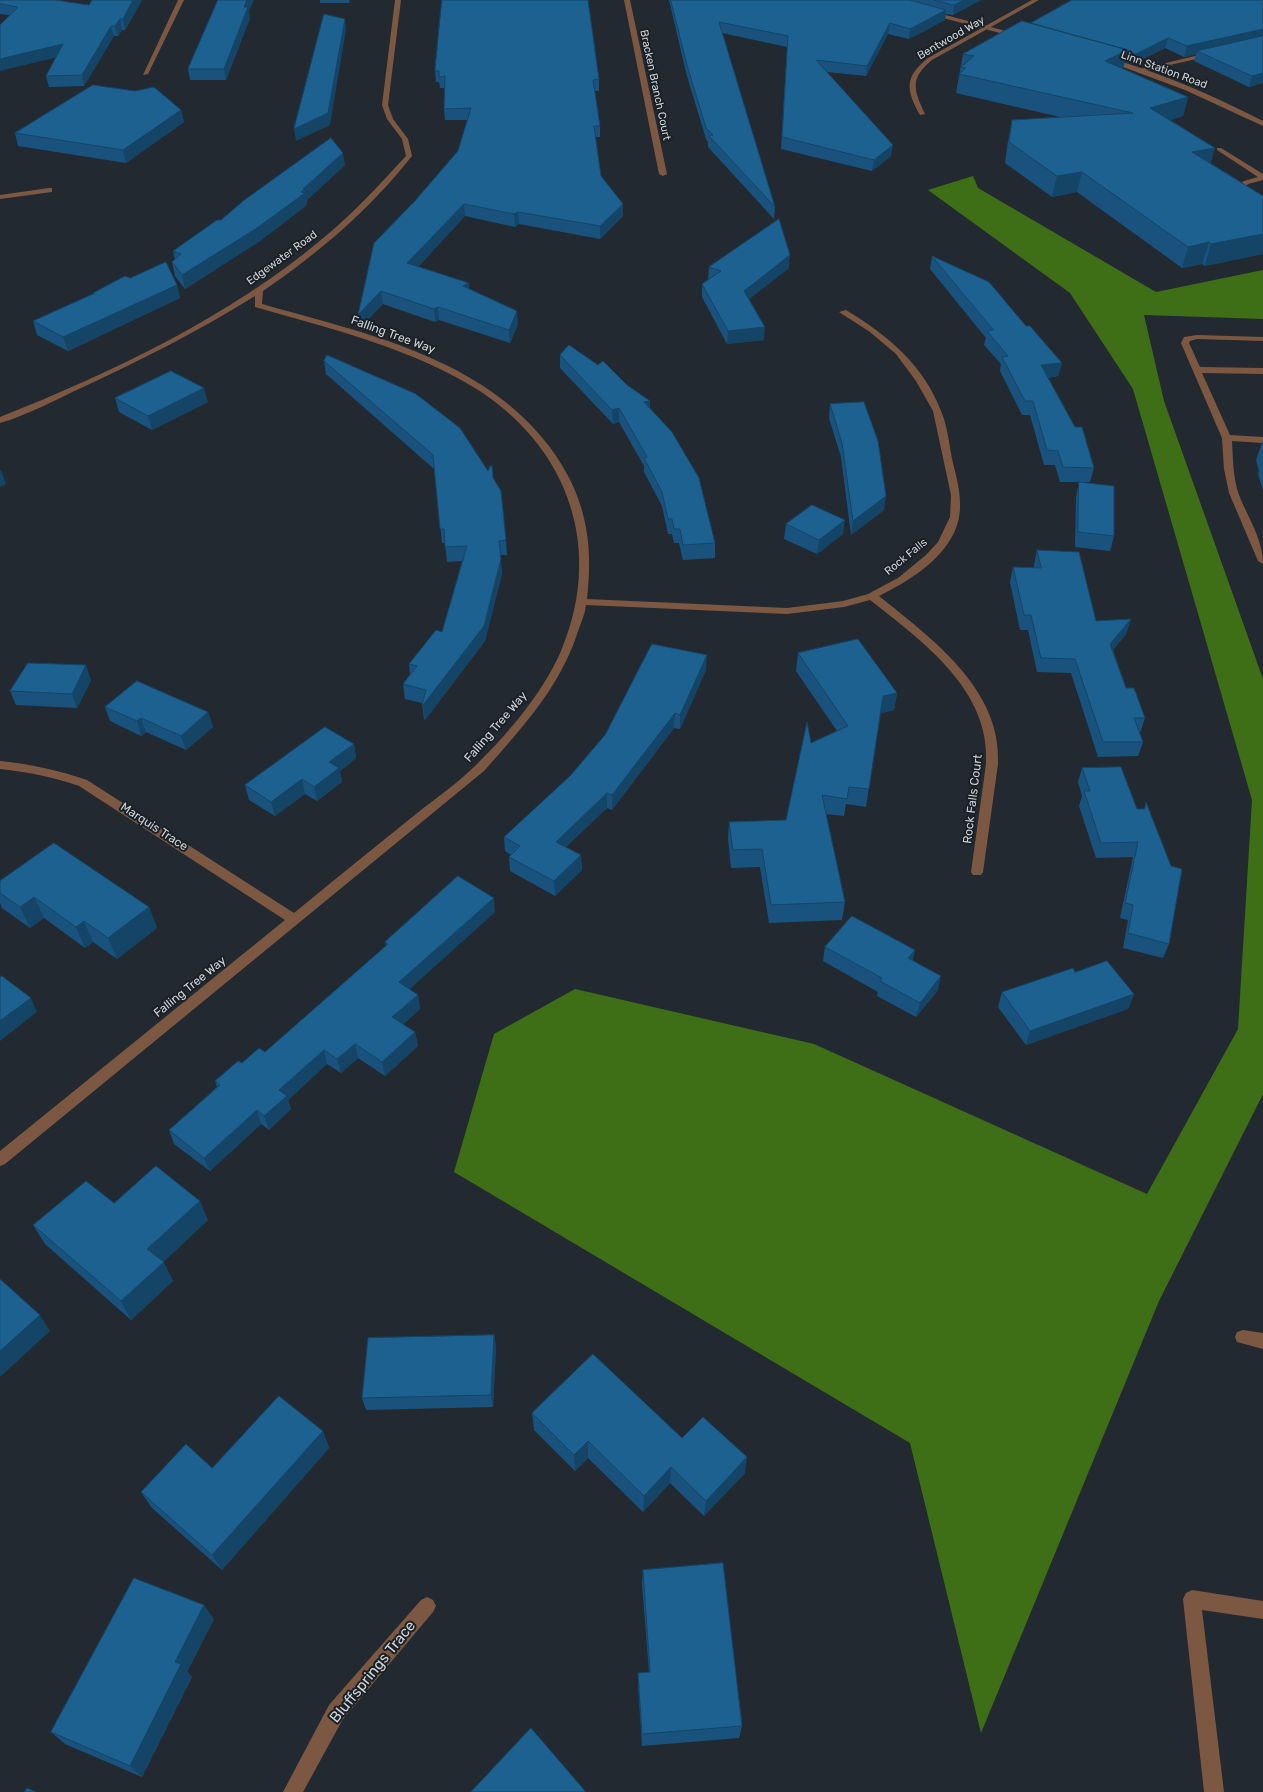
<!DOCTYPE html>
<html>
<head>
<meta charset="utf-8">
<style>
  body { margin:0 }
  canvas { display:block; background:#222930 }
</style>
</head>
<body>
<canvas width="1263" height="1792"></canvas>
<script>
const c = document.querySelector('canvas').getContext('2d');
c.lineJoin = 'round';
function fillPath(path, color) { c.fillStyle = color; c.fill(path, 'evenodd'); }
function trace(path, color, width, dash) { c.strokeStyle = color; c.lineWidth = width; c.lineCap = dash ? 'butt' : 'round'; c.setLineDash(dash || []); c.stroke(path); }
function label(font, color, halo, rows, align = 'center') {
  c.font = font + ' Rubik,sans-serif'; c.lineWidth = 4; c.setLineDash([]); c.textBaseline = 'middle'; c.strokeStyle = halo; c.fillStyle = color; for (const [text, x, y, turn = 0] of rows) {
    c.save(); c.translate(x, y); c.rotate((+turn || 0) * Math.PI / 180); c.textAlign = isNaN(turn) ? turn : align; if (halo) c.strokeText(text, 0, 0); c.fillText(text, 0, 0); c.restore();
  }
}
fillPath(new Path2D(`
  M 973,176 L 978,188 L 1156,292 L 1263,270 L 1263,319 L 1144,315 L 1164,401 L 1263,679 L 1263,1094 L 1159,1301 L 981,1733 L 910,1443 L 454,1172 L 494,1034 L 575,989 L 814,1044 L 1147,1194 L 1238,1029 L 1252,800 L 1133,389 L 1070,293 L 928,190 Z`), '#3e6f17');
fillPath(new Path2D(`
  M 1217,148 L 1221,148 L 1263,174 L 1263,180 L 1248,184 L 1243,189 L 1243,192 L 1255,200 L 1263,201 L 1263,205 L 1250,204 L 1236,195 L 1235,188 L 1244,181 L 1258,177 L 1217,150 Z
  M 1197,335 L 1263,337 L 1263,341 L 1197,339 L 1190,341 L 1189,343 L 1200,367 L 1263,368 L 1263,374 L 1202,373 L 1230,435 L 1263,437 L 1263,443 L 1232,441 C 1233,459 1233,478 1239,495 C 1248,518 1263,539 1263,564 L 1258,561 L 1229,493 L 1224,469 L 1222,438 L 1181,343 L 1184,337 Z
  M 1243,1330 L 1263,1333 L 1263,1349 L 1237,1342 L 1235,1337 L 1237,1332 Z
  M 1192,1590 L 1263,1601 L 1263,1619 L 1202,1610 L 1224,1792 L 1204,1792 L 1183,1599 L 1186,1593 Z`), '#7c5842');
fillPath(new Path2D(`
  M 178,0 L 184,0 L 148,74 L 143,75 Z
  M 395,0 L 401,0 L 388,105 L 393,119 L 408,139 L 412,156 C 370,209 319,253 263,291 L 262,304 C 364,333 481,357 549,446 C 585,494 594,540 587,599 L 787,608 L 843,601 L 868,594 L 898,578 L 926,555 L 938,542 L 950,517 L 951,495 L 933,411 L 916,381 L 896,354 L 870,332 L 839,312 L 846,310 C 887,335 923,364 941,411 C 948,427 949,446 953,463 C 959,487 965,510 954,533 C 939,563 907,582 879,596 C 931,638 1002,689 998,764 L 983,872 L 981,875 L 973,875 L 971,872 L 986,764 C 991,690 922,641 870,600 L 844,607 L 787,614 L 586,605 C 585,614 581,623 578,631 C 561,686 522,728 484,771 L 5,1164 L 0,1166 L 0,1151 L 285,920 L 79,786 C 53,777 28,772 0,769 L 0,761 C 30,764 58,770 87,780 L 294,913 C 334,880 375,847 416,814 C 436,798 458,783 476,765 C 508,734 544,691 561,651 C 607,543 564,437 463,381 C 399,345 325,327 255,307 L 255,296 C 199,331 141,360 81,388 C 55,400 28,415 0,423 L 0,417 C 111,373 231,316 322,239 C 353,214 379,185 406,156 L 402,139 L 387,119 L 382,105 Z
  M 624,0 L 630,0 L 667,174 L 663,176 L 659,174 Z
  M 1032,0 L 1039,0 L 932,60 C 909,79 914,90 925,114 L 920,115 C 906,90 904,77 928,58 Z
  M 1212,52 L 1214,55 L 1139,72 L 1136,70 Z
  M 49,188 L 52,188 L 52,192 L 0,199 L 0,195 Z
  M 427,1597 L 433,1600 L 436,1606 L 433,1612 L 343,1719 L 303,1792 L 283,1792 L 329,1705 L 421,1600 Z`), '#7c5842');
fillPath(new Path2D(`
  M 930,11 L 1021,35 L 1022,36 L 1019,38 L 928,14 Z
  M 1109,58 C 1162,73 1214,96 1263,121 L 1263,126 L 1185,90 L 1107,61 Z`), '#7c5842');
fillPath(new Path2D(`
  M 0,0 L 89,5 L 92,0 L 142,0 L 125,30 L 122,30 L 118,36 L 114,36 L 84,86 L 49,87 L 46,76 L 56,57 L 9,15 L 0,14 Z
  M 320,0 L 350,0 L 349,3 L 320,3 Z
  M 669,0 L 981,0 L 953,15 L 946,14 L 945,20 L 909,39 L 888,34 L 866,76 L 827,72 L 891,156 L 872,171 L 781,149 L 787,47 L 722,33 L 775,207 L 774,219 L 708,147 L 708,142 L 706,139 L 687,76 Z
  M 1263,0 L 1263,83 L 1249,87 L 1194,61 L 1196,54 L 1184,57 L 1165,48 L 1133,64 L 1125,62 L 1123,69 L 1188,97 L 1183,116 L 1170,120 L 1215,148 L 1210,164 L 1263,196 L 1263,254 L 1205,266 L 1202,264 L 1182,268 L 1077,192 L 1052,197 L 1005,163 L 1008,141 L 1012,120 L 1060,117 L 956,93 L 963,54 L 1031,23 Z
  M 249,11 L 250,18 L 226,80 L 190,80 L 188,69 Z
  M 435,71 L 599,79 L 599,91 L 595,91 L 600,126 L 600,137 L 595,137 L 601,176 L 623,204 L 623,216 L 600,239 L 519,224 L 515,227 L 465,216 L 418,267 L 469,283 L 469,289 L 518,324 L 510,343 L 439,320 L 435,322 L 383,304 L 360,328 L 358,315 L 414,202 L 458,151 L 467,120 L 445,120 L 444,109 L 445,88 L 440,88 L 439,82 L 436,82 Z
  M 181,110 L 184,122 L 126,163 L 18,146 L 15,133 Z
  M 345,165 L 307,200 L 307,205 L 260,241 L 185,289 L 175,276 L 172,262 L 175,260 L 173,251 Z
  M 932,256 L 1026,326 L 1062,363 L 1058,376 L 1048,378 L 1094,468 L 1090,482 L 1060,482 L 1055,465 L 1044,465 L 1030,415 L 1022,415 L 1000,371 L 1001,364 L 984,345 L 986,338 L 930,269 Z
  M 709,267 L 789,268 L 749,299 L 764,340 L 727,344 L 702,297 L 702,284 L 708,280 Z
  M 130,278 L 177,285 L 180,298 L 68,351 L 37,335 L 33,321 L 93,294 L 93,293 Z
  M 560,355 L 627,385 L 650,401 L 650,409 L 715,543 L 715,558 L 683,560 L 679,543 L 674,543 L 672,534 L 668,534 L 662,506 L 644,472 L 644,466 L 619,422 L 613,424 L 560,368 Z
  M 324,361 L 493,478 L 506,540 L 507,555 L 500,555 L 502,574 L 485,641 L 425,720 L 424,719 L 422,703 L 405,699 L 403,684 L 410,674 L 409,664 L 442,632 L 462,561 L 447,562 L 445,543 L 442,543 L 434,469 L 326,374 Z
  M 115,398 L 208,402 L 152,430 L 119,412 Z
  M 830,404 L 884,510 L 851,535 L 841,457 L 829,418 Z
  M 1263,440 L 1263,490 L 1258,474 L 1259,471 L 1256,460 Z
  M 1079,482 L 1114,536 L 1110,551 L 1075,547 L 1076,497 Z
  M 786,524 L 843,534 L 817,554 L 784,539 Z
  M 1037,550 L 1096,621 L 1131,619 L 1126,634 L 1113,650 L 1126,688 L 1145,718 L 1140,733 L 1139,733 L 1143,742 L 1138,756 L 1098,757 L 1071,673 L 1037,672 L 1028,630 L 1020,630 L 1010,582 L 1013,567 L 1034,568 L 1034,565 Z
  M 798,653 L 897,693 L 894,710 L 880,713 L 866,807 L 846,804 L 844,816 L 826,814 L 845,902 L 842,920 L 769,923 L 760,867 L 731,868 L 728,839 L 729,822 L 786,820 L 811,743 L 837,731 L 796,671 Z
  M 706,670 L 680,729 L 674,728 L 612,810 L 607,808 L 566,847 L 581,855 L 582,870 L 555,896 L 510,871 L 509,857 L 511,855 L 505,851 L 504,837 Z
  M 91,680 L 77,708 L 16,705 L 10,691 Z
  M 105,707 L 208,712 L 213,727 L 186,750 L 146,732 L 141,736 L 110,721 Z
  M 354,744 L 356,758 L 340,771 L 342,782 L 317,801 L 305,794 L 275,816 L 249,800 L 245,785 Z
  M 1082,768 L 1137,809 L 1144,809 L 1146,802 L 1169,944 L 1163,958 L 1123,948 L 1128,920 L 1120,918 L 1133,857 L 1096,858 L 1079,806 L 1082,796 L 1078,782 Z
  M 0,881 L 149,907 L 157,928 L 117,959 L 93,942 L 85,948 L 44,918 L 30,928 L 2,908 L 0,903 Z
  M 495,912 L 409,989 L 418,995 L 420,1009 L 403,1024 L 415,1032 L 418,1046 L 385,1076 L 358,1058 L 341,1073 L 327,1064 L 288,1100 L 291,1109 L 269,1130 L 261,1124 L 210,1171 L 174,1144 L 169,1130 L 217,1087 L 215,1081 L 242,1063 L 265,1052 L 386,946 L 385,942 Z
  M 825,947 L 915,950 L 912,961 L 938,990 L 916,1017 L 877,996 L 878,992 L 823,961 Z
  M 1075,972 L 1134,994 L 1128,1009 L 1026,1045 L 998,1007 L 1002,992 Z
  M 114,1203 L 208,1220 L 163,1262 L 173,1281 L 131,1320 L 45,1244 L 33,1225 Z
  M 494,1335 L 496,1347 L 493,1407 L 366,1410 L 362,1398 Z
  M 532,1413 L 682,1438 L 745,1473 L 704,1516 L 670,1483 L 643,1512 L 588,1458 L 575,1471 L 534,1430 Z
  M 323,1431 L 329,1448 L 222,1570 L 152,1508 L 141,1492 Z
  M 643,1570 L 742,1726 L 739,1738 L 642,1746 L 638,1686 L 638,1673 L 649,1672 L 642,1584 Z
  M 214,1619 L 187,1672 L 192,1677 L 142,1777 L 65,1744 L 51,1732 Z`), '#19537d');
fillPath(new Path2D(`
  M 133,0 L 142,0 L 125,30 L 123,19 Z
  M 247,0 L 254,0 L 249,11 L 250,18 L 226,80 L 224,69 L 244,7 Z
  M 964,0 L 981,0 L 953,15 L 954,5 Z
  M 946,10 L 945,20 L 909,39 L 910,29 Z
  M 120,19 L 122,30 L 118,36 L 115,26 Z
  M 345,19 L 346,30 L 330,125 L 296,141 L 294,129 Z
  M 890,23 L 888,34 L 866,76 L 867,66 Z
  M 111,26 L 114,36 L 84,86 L 82,75 Z
  M 1263,29 L 1263,39 L 1197,51 L 1196,54 L 1184,57 L 1187,46 Z
  M 1168,38 L 1165,48 L 1133,64 L 1136,54 Z
  M 63,44 L 66,55 L 0,71 L 0,59 Z
  M 1128,50 L 1123,69 L 1105,61 Z
  M 1263,73 L 1263,83 L 1249,87 L 1252,76 Z
  M 1188,97 L 1183,116 L 1145,128 L 1150,108 Z
  M 181,110 L 184,122 L 126,163 L 123,150 Z
  M 893,145 L 891,156 L 872,171 L 874,160 Z
  M 1215,148 L 1209,168 L 1192,152 Z
  M 343,153 L 345,165 L 307,200 L 307,205 L 260,241 L 185,289 L 182,275 L 301,192 L 303,189 Z
  M 1082,172 L 1077,192 L 1052,197 L 1057,176 Z
  M 464,204 L 465,216 L 409,276 L 407,263 Z
  M 623,204 L 623,216 L 600,239 L 600,226 Z
  M 518,212 L 519,224 L 515,227 L 514,214 Z
  M 1263,234 L 1263,254 L 1205,266 L 1211,244 Z
  M 1209,242 L 1202,264 L 1182,268 L 1188,247 Z
  M 790,255 L 789,268 L 743,304 L 744,291 Z
  M 469,283 L 470,296 L 463,286 Z
  M 177,285 L 180,298 L 68,351 L 63,337 Z
  M 381,291 L 383,304 L 360,328 L 358,315 Z
  M 438,307 L 439,320 L 435,322 L 434,309 Z
  M 517,311 L 518,324 L 510,343 L 509,330 Z
  M 765,327 L 764,340 L 727,344 L 728,331 Z
  M 1062,363 L 1058,376 L 1038,379 L 1041,365 Z
  M 204,388 L 208,402 L 152,430 L 148,416 Z
  M 650,401 L 650,415 L 644,402 Z
  M 619,408 L 619,422 L 613,424 L 612,410 Z
  M 1,470 L 6,484 L 0,487 L 0,471 Z
  M 886,496 L 884,510 L 851,535 L 853,521 Z
  M 845,520 L 843,534 L 817,554 L 819,540 Z
  M 501,559 L 502,574 L 485,641 L 425,720 L 423,705 Z
  M 1131,619 L 1126,634 L 1106,658 L 1110,644 Z
  M 707,655 L 706,670 L 680,729 L 680,715 Z
  M 86,665 L 91,680 L 77,708 L 72,694 Z
  M 897,693 L 894,710 L 880,714 L 883,696 Z
  M 208,712 L 213,727 L 186,750 L 181,736 Z
  M 675,713 L 674,728 L 612,810 L 612,795 Z
  M 141,718 L 146,732 L 141,736 L 137,721 Z
  M 354,744 L 356,758 L 340,771 L 342,782 L 317,801 L 314,787 L 329,762 Z
  M 302,779 L 305,794 L 275,816 L 271,802 Z
  M 607,793 L 607,808 L 556,856 L 556,842 Z
  M 581,855 L 582,870 L 555,896 L 554,881 Z
  M 34,897 L 44,918 L 30,928 L 20,907 Z
  M 494,898 L 495,912 L 401,997 L 399,982 Z
  M 149,907 L 157,928 L 117,959 L 108,938 Z
  M 84,921 L 93,942 L 85,948 L 76,927 Z
  M 915,950 L 912,964 L 908,958 Z
  M 941,976 L 938,990 L 916,1017 L 920,1003 Z
  M 1134,994 L 1128,1009 L 1026,1045 L 1030,1031 Z
  M 418,995 L 420,1009 L 395,1032 L 392,1017 Z
  M 31,998 L 37,1012 L 0,1041 L 0,1021 Z
  M 415,1032 L 418,1046 L 385,1076 L 382,1062 Z
  M 355,1044 L 358,1058 L 341,1073 L 337,1059 Z
  M 324,1050 L 327,1064 L 288,1100 L 291,1109 L 269,1130 L 264,1116 L 279,1090 Z
  M 257,1110 L 261,1124 L 210,1171 L 204,1158 Z
  M 200,1201 L 208,1220 L 157,1268 L 147,1249 Z
  M 164,1262 L 173,1281 L 131,1320 L 121,1301 Z
  M 40,1315 L 50,1331 L 0,1377 L 0,1351 Z
  M 494,1335 L 496,1347 L 493,1407 L 491,1395 Z
  M 323,1431 L 329,1448 L 222,1570 L 212,1555 Z
  M 588,1441 L 588,1458 L 575,1471 L 574,1455 Z
  M 747,1457 L 745,1473 L 704,1516 L 706,1501 Z
  M 671,1467 L 670,1483 L 643,1512 L 644,1496 Z
  M 204,1605 L 214,1619 L 187,1672 L 192,1677 L 142,1777 L 130,1766 L 175,1662 Z`), '#144466');
const building = new Path2D(`
  M 0,0 L 55,0 L 89,5 L 92,0 L 133,0 L 123,19 L 120,19 L 115,26 L 111,26 L 82,75 L 46,76 L 63,44 L 0,59 L 0,25 L 18,7 L 0,4 Z
  M 218,0 L 247,0 L 244,7 L 248,7 L 224,69 L 188,69 Z
  M 442,0 L 588,0 L 599,79 L 593,80 L 600,126 L 594,126 L 601,176 L 623,204 L 600,226 L 518,212 L 514,214 L 464,204 L 407,263 L 469,283 L 463,286 L 517,311 L 509,330 L 438,307 L 434,309 L 381,291 L 358,315 L 374,243 L 414,202 L 458,151 L 471,108 L 444,109 L 445,76 L 439,77 L 439,71 L 435,71 Z
  M 671,0 L 910,0 L 946,10 L 910,29 L 890,23 L 867,66 L 816,60 L 893,145 L 874,160 L 782,137 L 788,36 L 719,22 L 775,207 L 709,136 L 713,135 L 706,128 L 687,65 Z
  M 934,0 L 964,0 L 954,5 Z
  M 1072,0 L 1263,0 L 1263,29 L 1187,46 L 1168,38 L 1136,54 L 1127,51 L 1128,50 L 1031,23 Z
  M 324,14 L 345,19 L 328,113 L 294,129 Z
  M 1022,21 L 1128,50 L 1105,61 L 1188,97 L 1150,108 L 1215,148 L 1192,152 L 1263,196 L 1263,234 L 1211,244 L 1209,242 L 1188,247 L 1082,172 L 1057,176 L 1009,142 L 1012,120 L 1133,113 L 959,74 L 966,68 L 961,67 L 974,56 L 963,54 Z
  M 1263,36 L 1263,73 L 1252,76 L 1197,51 Z
  M 93,85 L 135,91 L 154,87 L 181,110 L 123,150 L 15,133 Z
  M 331,138 L 343,153 L 303,189 L 305,189 L 301,192 L 305,193 L 257,228 L 182,275 L 172,262 L 181,254 L 173,251 L 217,220 L 221,220 L 243,201 Z
  M 779,219 L 790,255 L 744,291 L 765,327 L 728,331 L 702,284 L 721,271 L 709,267 Z
  M 932,256 L 989,282 L 1026,326 L 1030,326 L 1062,363 L 1041,365 L 1075,427 L 1082,427 L 1094,468 L 1063,467 L 1058,451 L 1047,450 L 1033,401 L 1025,401 L 1002,357 L 1008,356 L 987,331 L 993,330 Z
  M 166,262 L 177,285 L 63,337 L 33,321 L 95,293 L 93,293 L 125,276 L 130,278 Z
  M 569,345 L 598,365 L 603,361 L 627,385 L 650,401 L 644,402 L 672,432 L 699,478 L 715,543 L 683,545 L 680,529 L 674,529 L 672,519 L 668,519 L 662,492 L 644,458 L 647,457 L 619,408 L 612,410 L 560,355 Z
  M 327,355 L 416,394 L 460,428 L 488,471 L 490,466 L 492,466 L 493,478 L 501,491 L 506,540 L 499,541 L 501,559 L 484,626 L 423,705 L 422,704 L 426,690 L 403,684 L 417,666 L 409,664 L 436,630 L 442,632 L 467,546 L 445,547 L 444,529 L 440,529 L 433,455 L 324,361 Z
  M 171,371 L 204,388 L 148,416 L 115,398 Z
  M 864,402 L 878,441 L 886,496 L 853,521 L 842,443 L 830,404 Z
  M 1079,482 L 1114,486 L 1114,536 L 1078,532 Z
  M 812,505 L 845,520 L 819,540 L 786,524 Z
  M 1037,550 L 1079,552 L 1096,621 L 1131,619 L 1110,644 L 1126,688 L 1134,688 L 1145,718 L 1134,718 L 1143,742 L 1103,742 L 1075,659 L 1041,658 L 1031,615 L 1024,615 L 1013,567 L 1041,568 Z
  M 858,639 L 897,693 L 883,696 L 869,789 L 849,787 L 847,799 L 822,795 L 845,902 L 771,905 L 762,849 L 733,850 L 729,822 L 786,820 L 807,722 L 811,743 L 848,726 L 798,653 Z
  M 652,644 L 707,655 L 680,715 L 675,713 L 612,795 L 607,793 L 556,842 L 581,855 L 554,881 L 509,857 L 520,846 L 504,837 L 570,776 L 605,735 Z
  M 28,663 L 86,665 L 72,694 L 10,691 Z
  M 137,681 L 208,712 L 181,736 L 141,718 L 137,721 L 105,707 Z
  M 325,727 L 354,744 L 329,762 L 339,768 L 314,787 L 302,779 L 271,802 L 245,785 Z
  M 1121,767 L 1137,809 L 1145,809 L 1146,802 L 1171,866 L 1182,869 L 1169,944 L 1128,933 L 1133,905 L 1125,903 L 1138,842 L 1101,843 L 1084,791 L 1090,791 L 1082,768 Z
  M 54,843 L 149,907 L 108,938 L 84,921 L 76,927 L 34,897 L 20,907 L 0,893 L 0,881 Z
  M 458,876 L 494,898 L 399,982 L 418,995 L 392,1017 L 415,1032 L 382,1062 L 355,1044 L 337,1059 L 324,1050 L 279,1090 L 287,1096 L 264,1116 L 257,1110 L 204,1158 L 169,1130 L 220,1085 L 215,1081 L 238,1061 L 242,1063 L 259,1048 L 265,1052 L 388,944 L 385,942 Z
  M 852,916 L 915,950 L 908,958 L 941,976 L 920,1003 L 880,981 L 882,978 L 825,947 Z
  M 1107,961 L 1134,994 L 1030,1031 L 1002,992 L 1073,968 L 1075,972 Z
  M 2,976 L 31,998 L 0,1021 L 0,977 Z
  M 156,1166 L 200,1201 L 147,1249 L 164,1262 L 121,1301 L 33,1225 L 86,1181 L 114,1203 Z
  M 0,1279 L 40,1315 L 0,1351 Z
  M 494,1335 L 491,1395 L 362,1398 L 368,1338 Z
  M 593,1354 L 682,1438 L 703,1417 L 747,1457 L 706,1501 L 671,1467 L 644,1496 L 588,1441 L 574,1455 L 532,1413 Z
  M 279,1396 L 323,1431 L 212,1555 L 141,1492 L 186,1444 L 212,1468 Z
  M 723,1563 L 742,1726 L 642,1734 L 638,1673 L 650,1672 L 643,1570 Z
  M 134,1578 L 204,1605 L 175,1662 L 181,1664 L 130,1766 L 51,1732 Z
  M 531,1728 L 586,1792 L 471,1792 Z
  M 27,1788 L 36,1792 L 25,1792 Z`);
fillPath(building, '#1d6191');
trace(building, '#144466', 1);
label('11px', '#cfd4d8', '#192026', [
  ["Bentwood Way",951,38,-30],
  ["Linn Station Road",1164,70,20],
  ["Bracken Branch Court",655,85,78],
  ["Edgewater Road",282,258,-36],
  ["Rock Falls",906,557,-39]
]);
label('12px', '#cfd4d8', '#192026', [
  ["Falling Tree Way",393,335,20],
  ["Falling Tree Way",496,727,-49],
  ["Rock Falls Court",973,799,-83],
  ["Marquis Trace",154,827,33],
  ["Falling Tree Way",190,987,-39]
]);
label('15px', '#cfd4d8', '#192026', [
  ["Bluffsprings Trace",373,1672,-51]
]);
</script>
</body>
</html>
